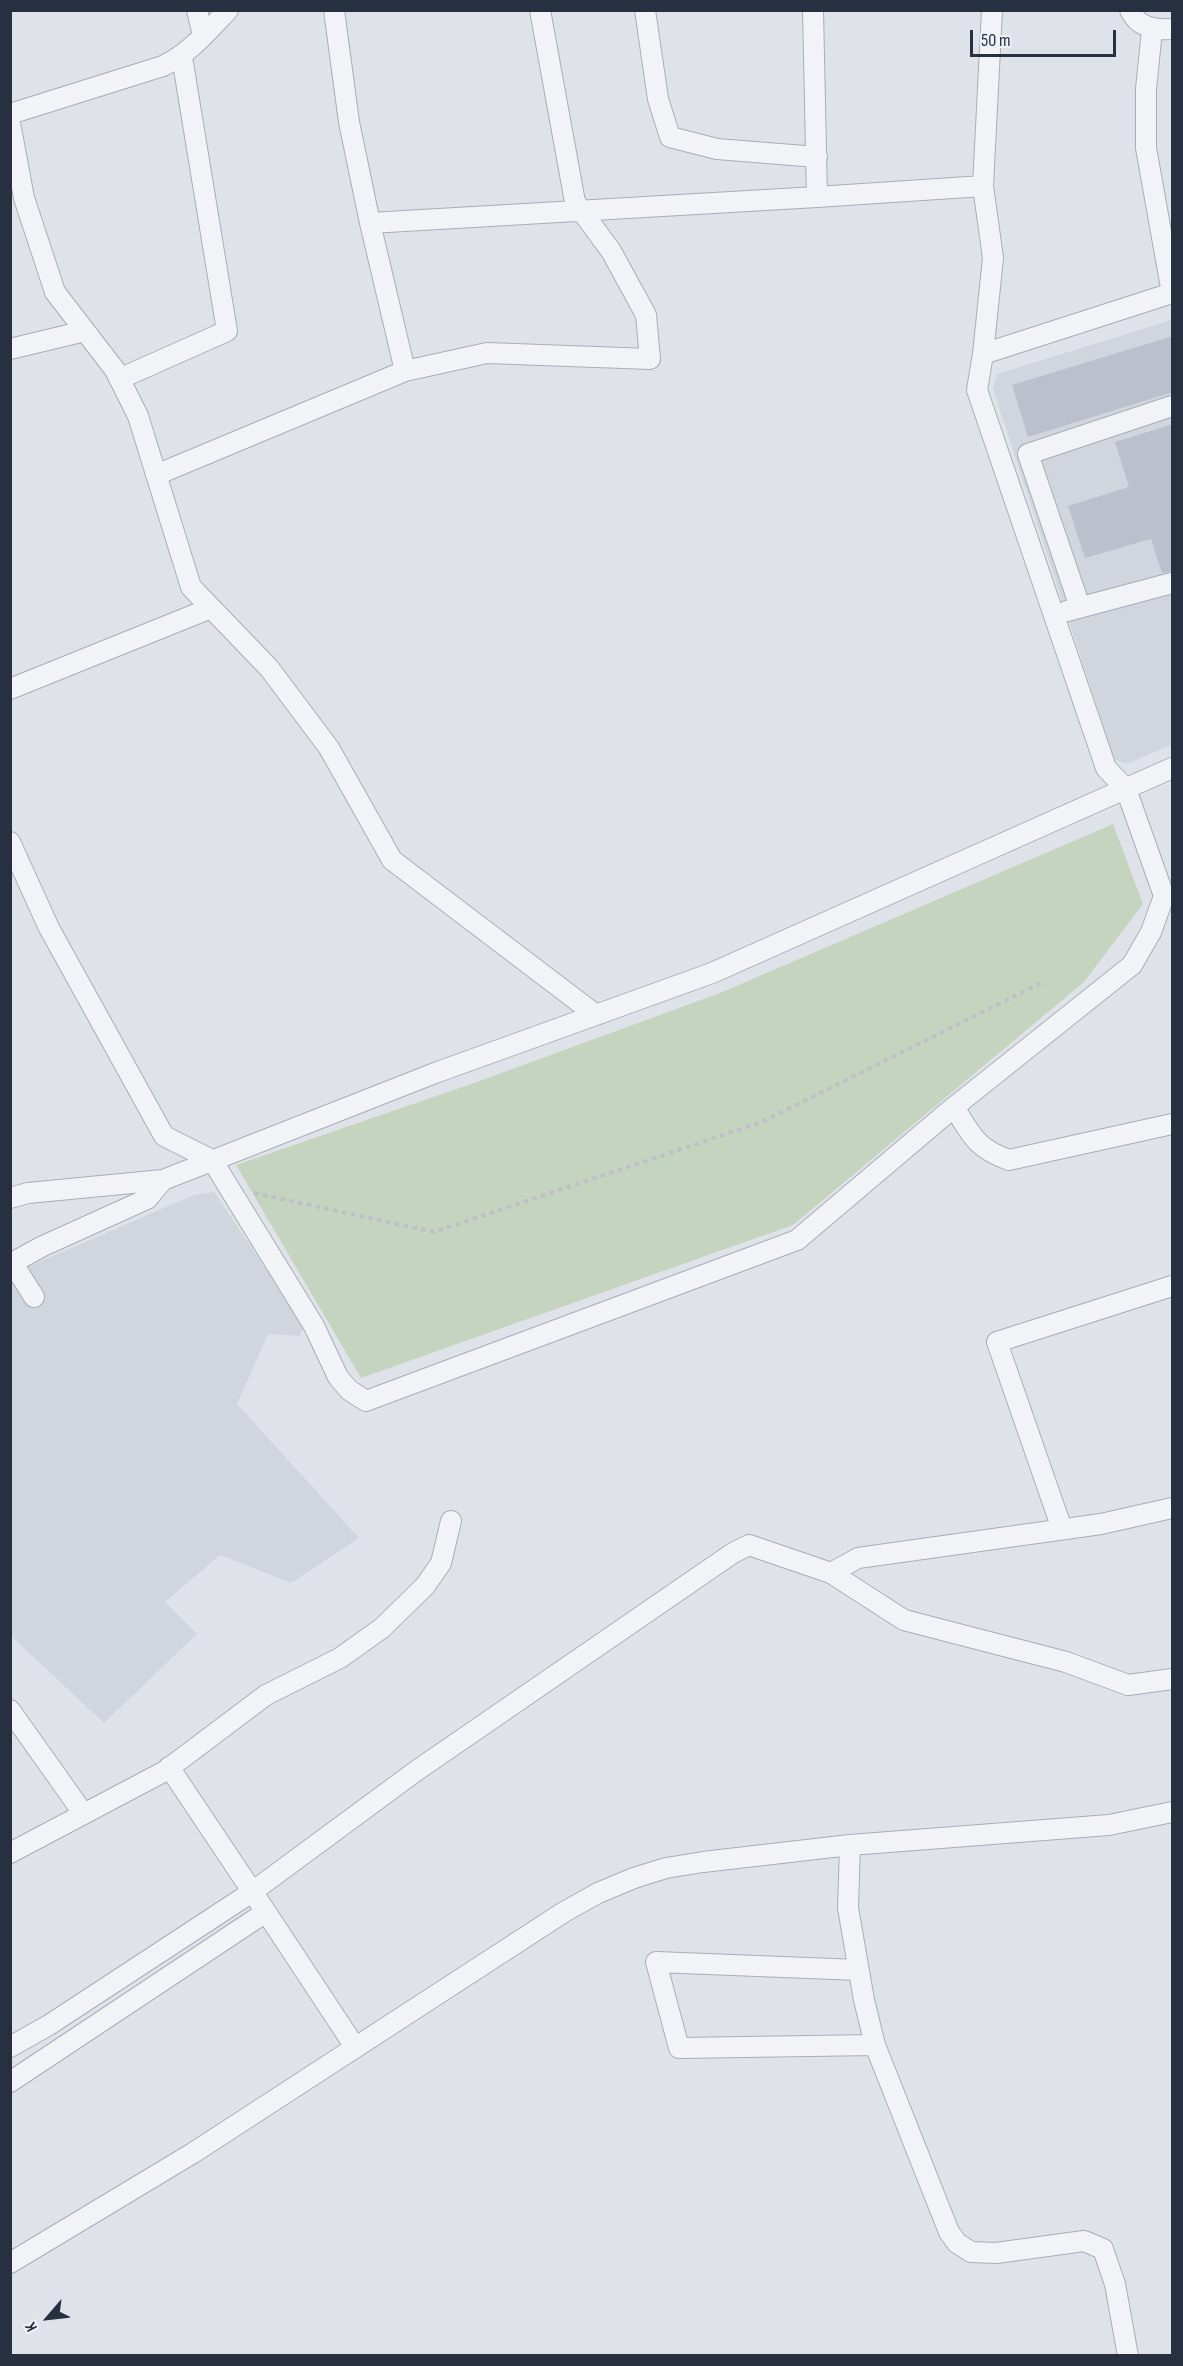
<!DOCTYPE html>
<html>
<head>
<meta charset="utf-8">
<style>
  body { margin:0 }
  #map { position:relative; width:1183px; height:2366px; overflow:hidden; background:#dfe3e9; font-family:"Sofia Sans Condensed",sans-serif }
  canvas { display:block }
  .frame { position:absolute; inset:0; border:12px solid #263041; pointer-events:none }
  .north { position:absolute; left:18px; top:2288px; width:60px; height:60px; -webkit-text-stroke:4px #eef2f7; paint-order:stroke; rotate:242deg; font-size:16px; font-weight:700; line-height:24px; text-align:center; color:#263041 }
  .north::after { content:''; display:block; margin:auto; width:21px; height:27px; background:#263041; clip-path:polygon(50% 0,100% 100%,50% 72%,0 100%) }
  .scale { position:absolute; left:970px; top:30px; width:146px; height:27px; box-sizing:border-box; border:3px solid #263041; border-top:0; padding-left:8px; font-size:18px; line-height:21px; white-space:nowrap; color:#263041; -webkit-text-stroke:4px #eef2f7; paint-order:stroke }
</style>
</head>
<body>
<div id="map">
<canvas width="1183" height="2366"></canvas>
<div class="frame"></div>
<div class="north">K</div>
<div class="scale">50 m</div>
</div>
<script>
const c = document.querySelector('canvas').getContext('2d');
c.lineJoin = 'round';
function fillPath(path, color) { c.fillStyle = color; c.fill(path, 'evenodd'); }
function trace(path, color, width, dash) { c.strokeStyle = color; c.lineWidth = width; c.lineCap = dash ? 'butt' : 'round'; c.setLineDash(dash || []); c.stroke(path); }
fillPath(new Path2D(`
  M 1172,320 L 1172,744 L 1127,764 L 1114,759 L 993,389 L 997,374 Z
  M 214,1192 L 304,1325 L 300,1336 L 268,1334 L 237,1404 L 359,1538 L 291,1583 L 220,1555 L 165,1602 L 197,1634 L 104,1723 L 11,1636 L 10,1279 L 27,1267 L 194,1195 Z`), '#d0d5de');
fillPath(new Path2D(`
  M 1113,824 L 1143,904 L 1084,982 L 793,1225 L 361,1378 L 236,1165 L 474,1083 L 720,993 Z`), '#c4d4bf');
fillPath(new Path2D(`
  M 1173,336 L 1173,392 L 1028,437 L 1012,385 Z
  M 1173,424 L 1173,571 L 1162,573 L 1151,539 L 1085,558 L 1068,506 L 1129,487 L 1115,442 Z`), '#bbc1cc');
const minor = new Path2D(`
  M 197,10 L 203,36
  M 334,10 L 349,122 L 370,223 L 405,371
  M 645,10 L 658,99 L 670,137 L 717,149 L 817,157
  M 813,10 L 817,197 L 983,186 L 992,10
  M 1130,10 C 1138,28 1155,30 1172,29
  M 1152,30 L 1146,89 L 1146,148 L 1172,293
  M 10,114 L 163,66 C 190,53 207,32 228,10
  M 10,123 L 24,198 L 55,292 L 115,370 L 138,416 L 191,587 L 269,668 L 329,748 L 392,860 L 596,1015
  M 983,186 L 993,258 L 983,354 L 1172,293
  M 370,223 L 817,197
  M 10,349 L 85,331
  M 119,379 L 227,331 L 182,57
  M 156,475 L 405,371 L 487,353 L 650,359 L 646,315 L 611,251 L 575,202 L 540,10
  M 1080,607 L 1028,454 L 1172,406
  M 1067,611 L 1172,583
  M 10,689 L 211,608
  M 10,842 L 49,928 L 164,1136 L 212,1160 L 314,1326 L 338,1377 L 349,1390 L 366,1401 L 797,1240 L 954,1107 L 1132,965 L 1151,932 L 1164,896 L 1126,789 L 1106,768 L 977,390 L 983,354
  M 954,1107 C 972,1136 976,1148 1009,1160 L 1172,1124
  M 10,1198 L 28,1193 L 163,1180 L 435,1073 L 712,973 L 1172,768
  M 10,1264 L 43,1246 L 147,1199 L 163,1180
  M 11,1264 L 19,1273 L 34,1297
  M 1062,1529 L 997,1342 L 1172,1286
  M 831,1573 L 858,1558 L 1101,1524 L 1172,1508
  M 10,1710 L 83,1813
  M 850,1845 L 848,1908 L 864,2000 L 875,2045 L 949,2232 L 957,2243 L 971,2252 L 996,2253 L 1084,2241 L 1103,2249 L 1115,2284 L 1128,2356
  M 10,1853 L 165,1771 L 266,1695 L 340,1658 L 382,1628 L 425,1586 L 441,1563 L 451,1521
  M 266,1912 L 355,2047
  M 859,1970 L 656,1962 L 679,2048 L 875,2045
  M 10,2047 L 49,2025 L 252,1892 L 416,1771 L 733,1553 L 749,1545 L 831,1573 L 904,1620 L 1066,1662 L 1128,1685 L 1172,1679
  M 10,2082 L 266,1912 L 169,1767
  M 10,2263 L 193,2153 L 564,1912 L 598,1893 L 634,1878 L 666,1868 L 703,1862 L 850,1845 L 1109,1825 L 1172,1812`);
trace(minor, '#a8adb7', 22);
trace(new Path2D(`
  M 254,1193 L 434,1232 L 762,1122 L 1045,981`), '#bdc0c8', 4, [4.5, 4.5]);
trace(minor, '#f2f3f7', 20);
</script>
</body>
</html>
